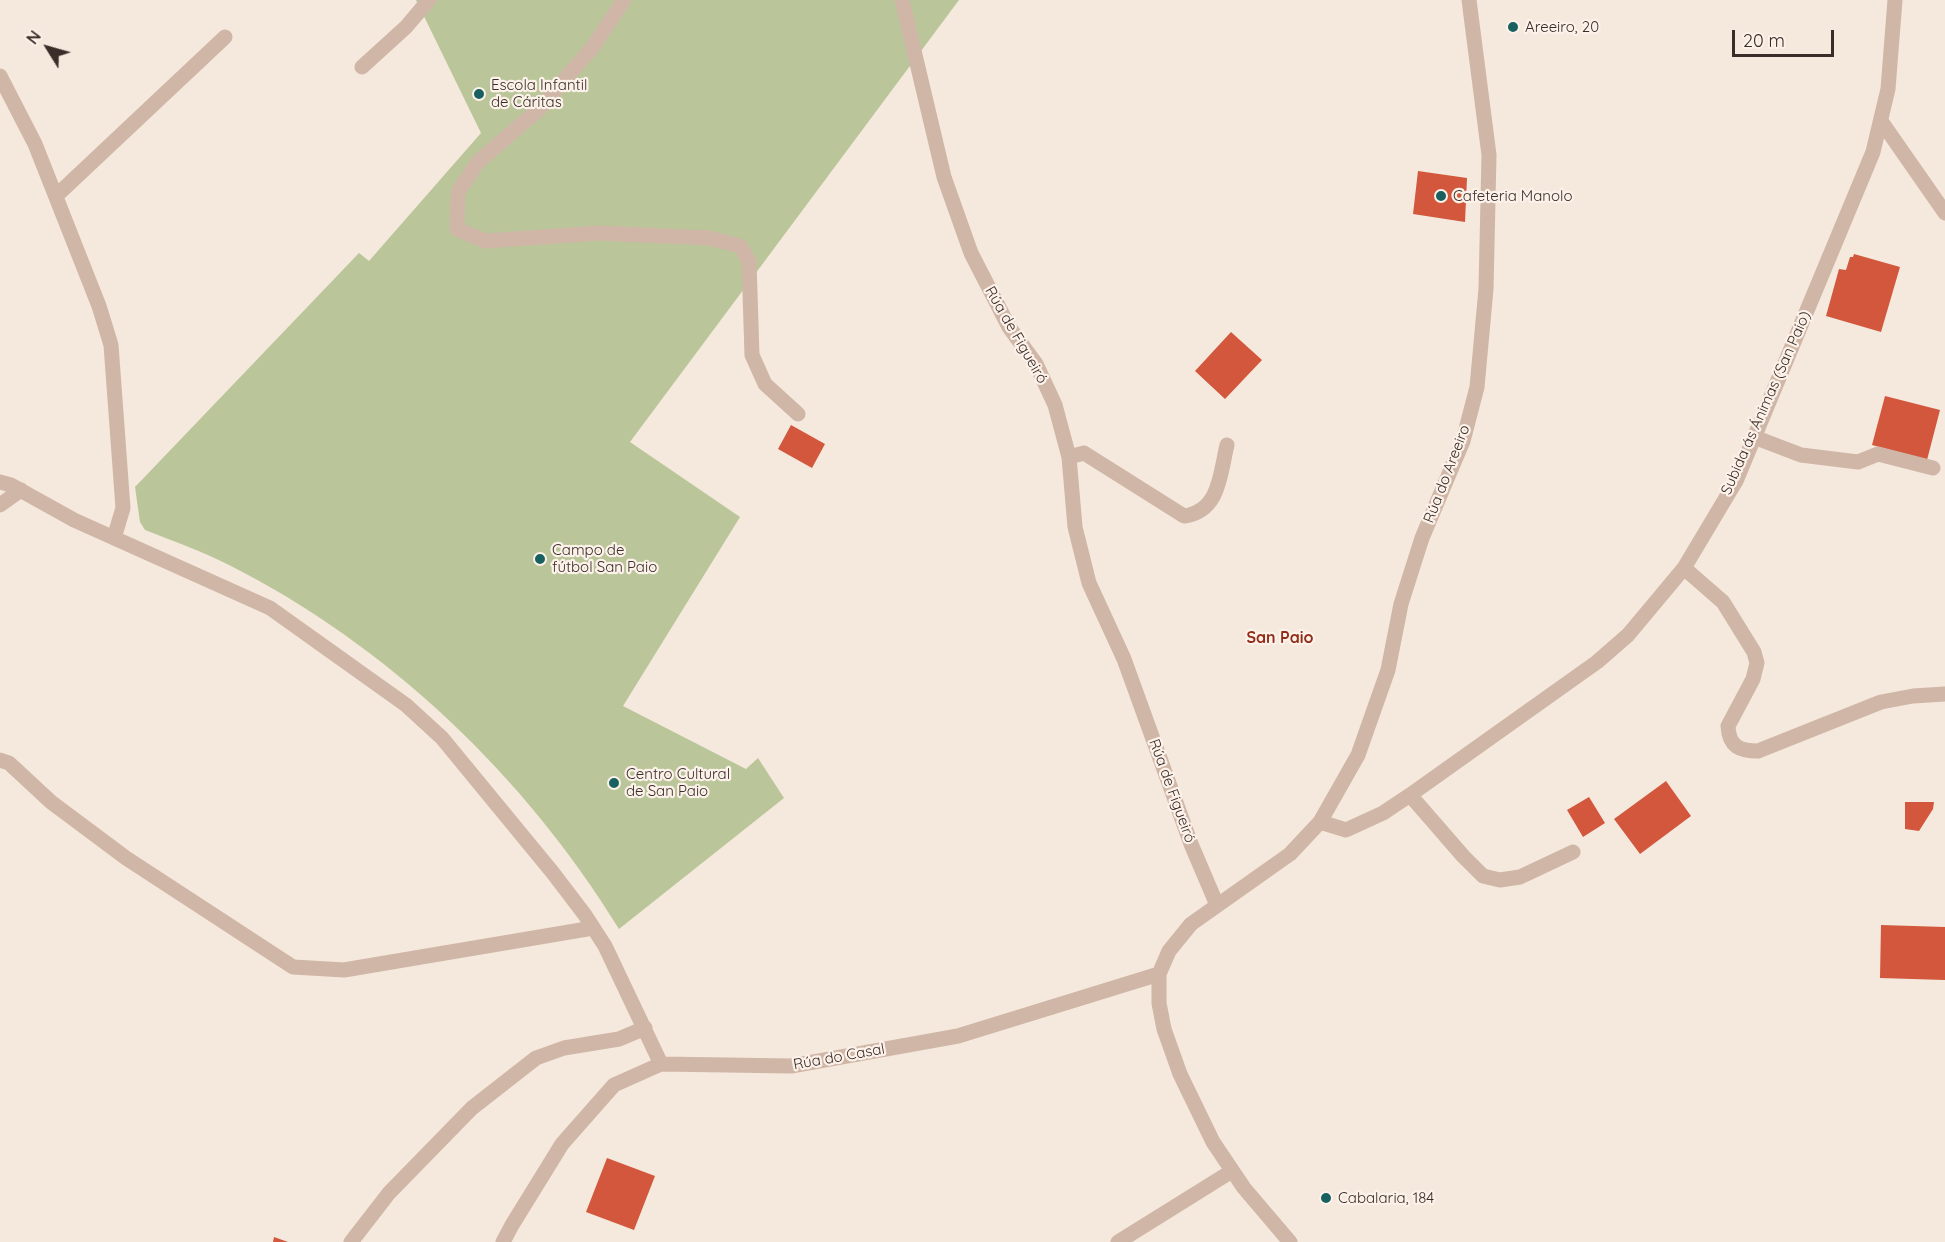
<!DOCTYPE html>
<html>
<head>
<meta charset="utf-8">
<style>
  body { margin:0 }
  #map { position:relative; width:1945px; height:1242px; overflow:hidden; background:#f5e8dc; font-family:Quicksand,sans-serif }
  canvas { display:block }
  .north { position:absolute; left:18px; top:18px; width:60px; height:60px; -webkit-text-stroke:4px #fcf2ea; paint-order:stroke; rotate:307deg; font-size:16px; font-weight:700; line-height:24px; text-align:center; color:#3a2c28 }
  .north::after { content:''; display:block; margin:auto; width:21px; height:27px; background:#3a2c28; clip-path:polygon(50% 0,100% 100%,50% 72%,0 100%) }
  .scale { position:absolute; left:1732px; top:30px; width:102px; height:27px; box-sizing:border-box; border:3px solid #3a2c28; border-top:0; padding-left:8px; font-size:18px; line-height:21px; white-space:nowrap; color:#3a2c28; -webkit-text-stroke:4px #fcf2ea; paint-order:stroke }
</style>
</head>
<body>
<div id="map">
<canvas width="1945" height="1242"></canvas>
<div class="north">N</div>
<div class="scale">20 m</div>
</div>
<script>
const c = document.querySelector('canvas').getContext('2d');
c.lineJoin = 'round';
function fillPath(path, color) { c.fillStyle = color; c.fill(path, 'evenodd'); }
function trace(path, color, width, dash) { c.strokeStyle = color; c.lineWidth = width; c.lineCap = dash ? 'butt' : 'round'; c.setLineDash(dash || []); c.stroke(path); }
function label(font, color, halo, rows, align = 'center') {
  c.font = font + ' Quicksand,sans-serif'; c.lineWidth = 4.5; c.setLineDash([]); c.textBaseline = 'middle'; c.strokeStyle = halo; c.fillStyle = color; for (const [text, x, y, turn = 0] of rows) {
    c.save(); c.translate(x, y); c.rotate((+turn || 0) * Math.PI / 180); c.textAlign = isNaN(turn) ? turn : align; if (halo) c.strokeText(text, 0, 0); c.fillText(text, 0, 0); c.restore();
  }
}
fillPath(new Path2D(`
  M 416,0 L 959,0 L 630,442 L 740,517 L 623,706 L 746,769 L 758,758 L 784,798 L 619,929 C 525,776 389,646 229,565 C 202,551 173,541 145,530 L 140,522 L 135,487 L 359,253 L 369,261 L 481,133 Z`), '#bac69a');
fillPath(new Path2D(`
  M 1418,171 L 1467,178 L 1465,222 L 1413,214 Z
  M 1854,254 L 1900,267 L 1881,332 L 1826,316 L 1839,269 L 1846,270 L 1850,257 L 1853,257 Z
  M 1231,332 L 1262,360 L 1225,399 L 1195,371 Z
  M 1885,396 L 1940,410 L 1927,460 L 1872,445 Z
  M 791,425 L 825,444 L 812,468 L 778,449 Z
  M 1666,781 L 1691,816 L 1640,854 L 1614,819 Z
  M 1589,797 L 1605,823 L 1583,837 L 1567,810 Z
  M 1905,802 L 1934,802 L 1933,809 L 1919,831 L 1905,829 Z
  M 1881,925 L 1945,927 L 1945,980 L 1880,978 Z
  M 607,1158 L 655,1176 L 634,1230 L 586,1212 Z
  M 274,1237 L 288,1242 L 273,1242 Z`), '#d2573d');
trace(new Path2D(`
  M 624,0 L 592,48 L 538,110 L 478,162 L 458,192 L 457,229 L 485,241 L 599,233 L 709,238 L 740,246 L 749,261 L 752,355 L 765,384 L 798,414
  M 902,0 L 944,177 L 971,253 L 1009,327 L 1036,364 L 1055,405 L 1069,457 L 1075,527 L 1089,583 L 1124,659 L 1191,844 L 1217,905
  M 362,67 L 406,27 L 429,0
  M 0,76 L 35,144 L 99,306 L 111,345 L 123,508 L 114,538
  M 1881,121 L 1945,213
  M 56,196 L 225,37
  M 1754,437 L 1801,455 L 1858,462 L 1878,454 L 1933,468
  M 1069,457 L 1084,453 L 1184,516 C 1220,511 1220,474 1227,445
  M 0,482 L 11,485 L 74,520 L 270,608 L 406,705 L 442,738 L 553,873 L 585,915 L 605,946 L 661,1064
  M 0,505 L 21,490
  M 1684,568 L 1723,602 L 1754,652 L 1757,663 L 1753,679 L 1728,726 C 1729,747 1740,751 1758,751 L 1881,702 L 1913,696 L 1945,694
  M 0,760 L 9,763 L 51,802 L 126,858 L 293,967 L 344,970 L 593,928
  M 1410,795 L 1463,856 L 1483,876 L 1500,880 L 1520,877 L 1573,852
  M 1320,822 L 1346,830 L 1383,813 L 1410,795 L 1597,662 L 1628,635 L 1684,568 L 1736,481 L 1873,152 L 1888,89 L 1895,0
  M 351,1242 L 389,1193 L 472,1108 L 536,1058 L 564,1048 L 619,1039 L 645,1028
  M 503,1242 L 512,1225 L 562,1144 L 614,1085 L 661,1064 L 791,1066 L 958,1036 L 1159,974
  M 1118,1242 L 1232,1171
  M 1290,1242 L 1244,1188 L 1213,1142 L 1180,1074 L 1164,1029 L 1159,1003 L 1159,974 L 1169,951 L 1191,924 L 1290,854 L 1320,822 L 1358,755 L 1388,670 L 1401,604 L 1422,538 L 1463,441 L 1477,387 L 1486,289 L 1489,155 L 1469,0`), '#cfb6a7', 15);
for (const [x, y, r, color] of [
  [1513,27,6,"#196160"],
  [479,94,6,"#196160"],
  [1441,196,6,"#196160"],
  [540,559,6,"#196160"],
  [614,783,6,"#196160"],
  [1326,1198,6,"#196160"]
]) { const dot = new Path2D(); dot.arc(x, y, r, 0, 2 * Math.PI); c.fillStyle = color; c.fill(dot); trace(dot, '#fcf2ea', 2); }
label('15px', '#3a2c28', '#fcf2ea', [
  ["Areeiro, 20",1525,27],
  ["Escola Infantil",491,85],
  ["de Cáritas",491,102],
  ["Cafeteria Manolo",1453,196],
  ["Campo de",552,550],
  ["fútbol San Paio",552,567],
  ["Centro Cultural",626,774],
  ["de San Paio",626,791],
  ["Cabalaria, 184",1338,1198]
], 'left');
label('15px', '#3a2c28', '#fcf2ea', [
  ["Rúa de Figueiró",1016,335,60],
  ["Subida ás Ánimas (San Paio)",1766,403,-66],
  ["Rúa do Areeiro",1447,474,-69],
  ["Rúa de Figueiró",1172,791,70],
  ["Rúa do Casal",839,1057,-10]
]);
label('bold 16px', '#922d18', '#fcf2ea', [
  ["San Paio",1280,638]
]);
</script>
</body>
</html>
